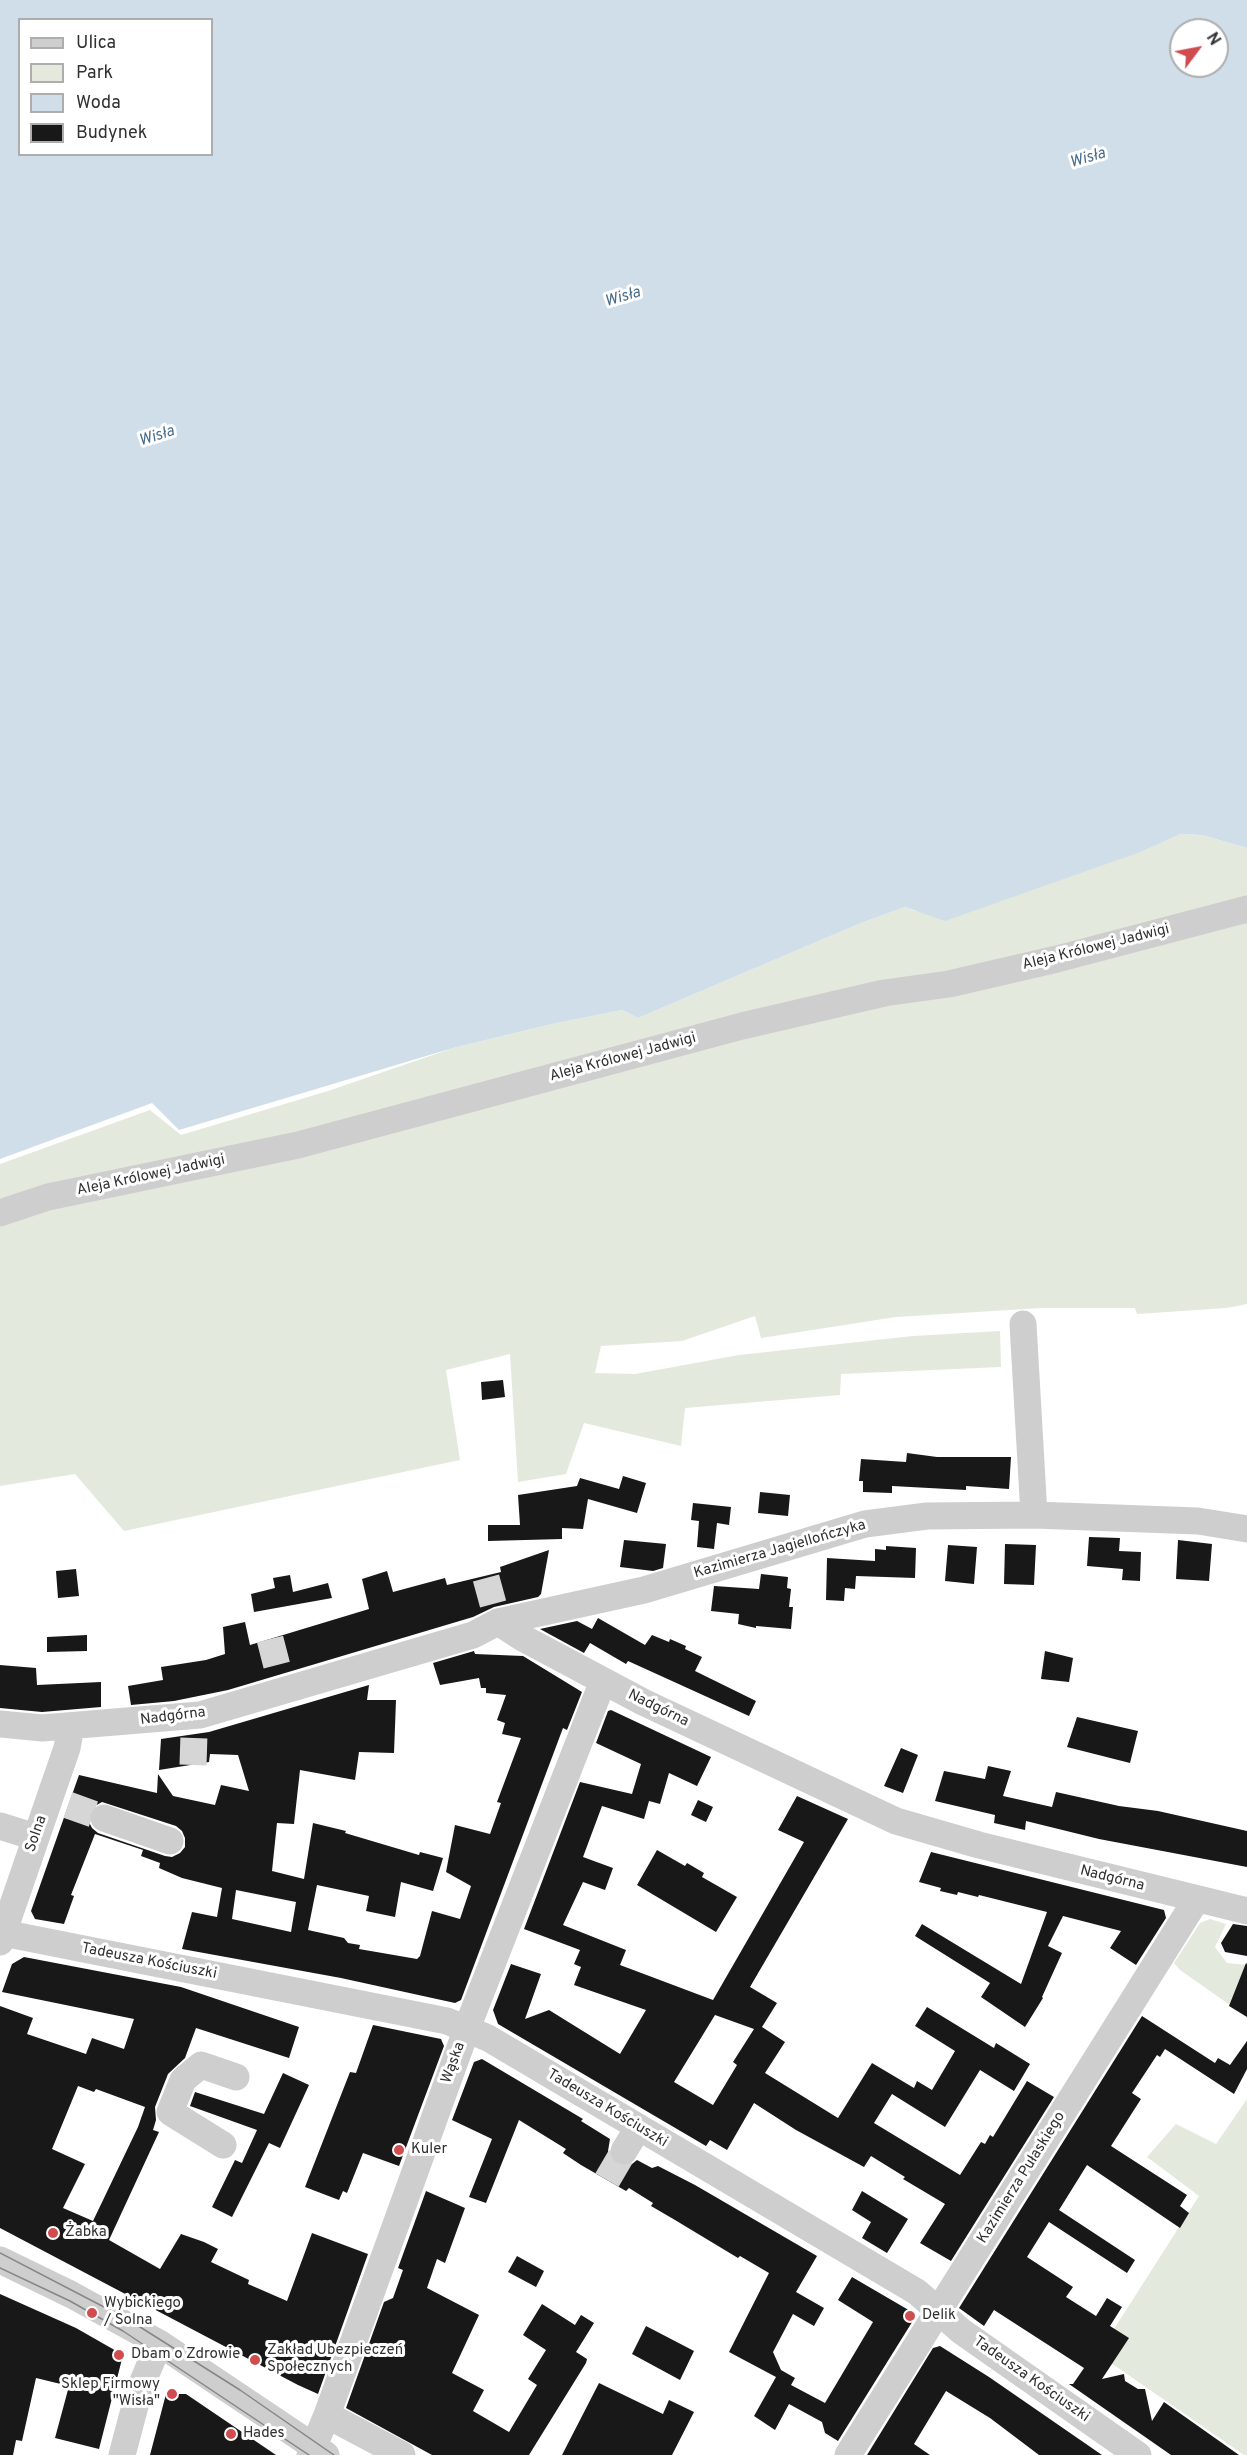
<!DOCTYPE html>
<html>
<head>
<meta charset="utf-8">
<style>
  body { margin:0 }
  #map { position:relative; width:1247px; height:2455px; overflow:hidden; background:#fff; font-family:Overpass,sans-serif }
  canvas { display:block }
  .legend { position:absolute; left:18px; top:18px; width:195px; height:138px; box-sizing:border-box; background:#fff; border:2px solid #adadad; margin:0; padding:8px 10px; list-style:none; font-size:18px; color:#313131 }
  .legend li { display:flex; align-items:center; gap:12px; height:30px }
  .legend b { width:30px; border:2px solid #adadad }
  .north { position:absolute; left:1169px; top:18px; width:60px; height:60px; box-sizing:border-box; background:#fff; border:2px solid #adadad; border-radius:50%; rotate:58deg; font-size:16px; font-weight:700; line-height:24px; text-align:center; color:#313131 }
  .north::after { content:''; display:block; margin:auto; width:21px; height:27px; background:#d04c4e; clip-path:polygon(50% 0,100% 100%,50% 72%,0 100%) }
</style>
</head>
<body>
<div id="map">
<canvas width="1247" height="2455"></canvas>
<ul class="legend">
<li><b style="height:8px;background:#cecece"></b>Ulica</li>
<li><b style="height:16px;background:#e4e9de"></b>Park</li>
<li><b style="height:16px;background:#d0dee9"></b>Woda</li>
<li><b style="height:16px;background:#181818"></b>Budynek</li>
</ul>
<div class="north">N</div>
</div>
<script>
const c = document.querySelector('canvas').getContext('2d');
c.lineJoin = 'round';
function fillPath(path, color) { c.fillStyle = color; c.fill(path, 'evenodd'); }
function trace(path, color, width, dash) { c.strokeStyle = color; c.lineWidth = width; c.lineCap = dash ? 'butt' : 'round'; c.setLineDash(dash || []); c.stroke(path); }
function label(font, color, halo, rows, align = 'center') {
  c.font = font + ' Overpass,sans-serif'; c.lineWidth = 6; c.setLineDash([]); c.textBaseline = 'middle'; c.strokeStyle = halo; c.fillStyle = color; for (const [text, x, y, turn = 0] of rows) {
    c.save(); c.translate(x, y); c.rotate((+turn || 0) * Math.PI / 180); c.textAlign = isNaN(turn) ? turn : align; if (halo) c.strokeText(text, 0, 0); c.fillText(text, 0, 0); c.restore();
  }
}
fillPath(new Path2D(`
  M 1181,834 L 1202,835 L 1247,848 L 1247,1304 L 1227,1308 L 1137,1314 L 1135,1308 L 1042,1308 L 896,1317 L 761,1338 L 755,1316 L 682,1341 L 601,1346 L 595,1373 L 635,1374 L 739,1355 L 913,1336 L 1000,1331 L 1001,1367 L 841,1374 L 840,1395 L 685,1408 L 681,1446 L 584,1423 L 566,1474 L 518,1482 L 510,1354 L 446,1370 L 460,1460 L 124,1531 L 75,1474 L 0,1486 L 0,1164 L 150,1110 L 181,1135 L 328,1091 L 453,1048 L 552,1024 L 622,1010 L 638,1018 L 861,923 L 905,907 L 915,911 L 1143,851 Z
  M 1210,1919 L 1226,1924 L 1215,1947 L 1227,1963 L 1247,1965 L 1247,2017 L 1180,1970 L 1174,1963 L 1200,1923 Z
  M 1247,2099 L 1247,2455 L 1244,2455 L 1098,2354 L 1199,2196 L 1147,2157 L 1176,2124 L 1216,2144 Z`), '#e4e9de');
fillPath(new Path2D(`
  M 0,0 L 1247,0 L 1247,848 L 1202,835 L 1181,834 L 1143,851 L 945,921 L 905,907 L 861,923 L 638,1018 L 622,1010 L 552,1024 L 453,1048 L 179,1130 L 152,1103 L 0,1159 ZM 20,20 L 212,20 L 212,154 L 20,154 ZM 1181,30 L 1217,30 L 1217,66 L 1181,66 Z`), '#d0dee9');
fillPath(new Path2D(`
  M 503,1380 L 505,1397 L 482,1400 L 481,1382 Z
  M 907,1453 L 937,1457 L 1011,1457 L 1009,1489 L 966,1486 L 966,1490 L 892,1486 L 892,1493 L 863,1492 L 863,1481 L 859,1481 L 861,1459 L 906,1462 Z
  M 623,1476 L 646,1483 L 637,1513 L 588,1499 L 583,1529 L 562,1528 L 562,1539 L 488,1541 L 488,1525 L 520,1525 L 518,1495 L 577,1486 L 580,1478 L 619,1489 Z
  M 760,1492 L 790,1495 L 788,1516 L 758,1513 Z
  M 693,1503 L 731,1507 L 729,1525 L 717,1523 L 714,1549 L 697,1547 L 699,1521 L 691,1520 Z
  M 1089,1537 L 1120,1538 L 1119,1551 L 1141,1552 L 1140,1581 L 1122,1580 L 1123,1569 L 1087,1566 Z
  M 624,1540 L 666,1544 L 663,1568 L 653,1571 L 620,1567 Z
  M 1178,1540 L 1212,1544 L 1209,1581 L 1176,1579 Z
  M 1005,1544 L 1036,1545 L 1034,1585 L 1004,1584 Z
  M 948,1545 L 977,1547 L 974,1584 L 945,1581 Z
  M 886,1546 L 916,1548 L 915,1578 L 856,1576 L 855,1589 L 845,1588 L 844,1601 L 826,1600 L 827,1558 L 875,1561 L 875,1549 L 886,1550 Z
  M 549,1550 L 541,1594 L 538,1597 L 494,1607 L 473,1617 L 228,1690 L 174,1701 L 131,1705 L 128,1686 L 163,1680 L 161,1667 L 206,1660 L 225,1654 L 223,1627 L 245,1622 L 250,1645 L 369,1609 L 362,1579 L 387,1571 L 393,1592 L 445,1578 L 447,1585 L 501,1572 L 500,1567 Z
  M 76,1569 L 79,1596 L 58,1598 L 56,1571 Z
  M 761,1574 L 788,1577 L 787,1588 L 791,1589 L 789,1607 L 793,1607 L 791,1629 L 756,1626 L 756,1628 L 738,1624 L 739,1614 L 711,1611 L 714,1586 L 759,1589 Z
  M 290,1575 L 293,1592 L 328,1583 L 332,1598 L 254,1612 L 251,1594 L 275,1588 L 273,1578 Z
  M 598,1618 L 645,1645 L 652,1635 L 669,1642 L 670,1639 L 686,1646 L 685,1649 L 702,1657 L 695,1671 L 756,1701 L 749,1716 L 628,1661 L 626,1664 L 590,1643 L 584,1653 L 540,1629 L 577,1621 L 592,1629 Z
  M 87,1635 L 87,1651 L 47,1652 L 47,1637 Z
  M 474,1651 L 475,1654 L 523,1656 L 582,1692 L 567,1730 L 563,1728 L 461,2000 L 455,2003 L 341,1978 L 182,1949 L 192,1912 L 217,1917 L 222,1888 L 182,1878 L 159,1868 L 160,1863 L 141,1856 L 143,1850 L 95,1834 L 71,1895 L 74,1896 L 64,1924 L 35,1919 L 31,1911 L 79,1775 L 157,1793 L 158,1774 L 173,1796 L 215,1805 L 221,1785 L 249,1791 L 238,1755 L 210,1754 L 209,1762 L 159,1770 L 161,1739 L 209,1732 L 369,1685 L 367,1700 L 396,1700 L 394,1753 L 359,1752 L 355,1780 L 300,1770 L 294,1824 L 277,1823 L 272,1871 L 304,1879 L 313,1823 L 346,1831 L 345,1833 L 419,1855 L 420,1852 L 443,1858 L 433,1891 L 401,1882 L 395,1917 L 366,1911 L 369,1896 L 317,1885 L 308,1930 L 344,1938 L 348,1943 L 360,1945 L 359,1949 L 417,1959 L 420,1956 L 432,1911 L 460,1919 L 471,1886 L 446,1872 L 455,1825 L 490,1834 L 501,1803 L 497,1802 L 521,1738 L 502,1734 L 505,1723 L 497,1720 L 506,1695 L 486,1693 L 486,1688 L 481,1688 L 479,1678 L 440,1685 L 433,1663 ZM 102,1802 L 176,1826 L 182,1831 L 185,1838 L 185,1847 L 180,1853 L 172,1857 L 165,1856 L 98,1833 L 92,1828 L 89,1822 L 89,1813 L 93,1807 ZM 236,1890 L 296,1902 L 291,1932 L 232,1919 Z
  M 1045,1651 L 1073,1658 L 1069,1682 L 1041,1679 Z
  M 0,1665 L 36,1668 L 37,1685 L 101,1682 L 101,1707 L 42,1712 L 0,1708 Z
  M 611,1710 L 711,1757 L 697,1786 L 669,1773 L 660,1804 L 649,1801 L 644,1819 L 602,1806 L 583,1857 L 613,1868 L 605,1890 L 583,1882 L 563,1925 L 626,1950 L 620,1965 L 713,2000 L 804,1842 L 778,1830 L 797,1796 L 848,1819 L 750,1987 L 777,2003 L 762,2027 L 785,2042 L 765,2073 L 838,2118 L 872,2063 L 914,2088 L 917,2081 L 932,2090 L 955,2051 L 915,2026 L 927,2007 L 994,2048 L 996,2043 L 1030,2064 L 1014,2091 L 980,2070 L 945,2127 L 892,2094 L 874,2123 L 960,2175 L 981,2142 L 985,2144 L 990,2135 L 993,2137 L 1027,2081 L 1054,2097 L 951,2261 L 920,2243 L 945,2204 L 903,2179 L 905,2177 L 871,2156 L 864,2167 L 796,2130 L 754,2103 L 727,2150 L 710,2140 L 706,2146 L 498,2024 L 493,2010 L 511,1964 L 541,1974 L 525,2019 L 549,2010 L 620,2054 L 646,2010 L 574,1985 L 581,1967 L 574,1964 L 580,1950 L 524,1929 L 580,1782 L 632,1794 L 641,1764 L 596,1743 L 608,1711 ZM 715,2015 L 754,2029 L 733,2062 L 737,2065 L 713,2105 L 674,2082 Z
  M 1077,1717 L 1138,1731 L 1130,1763 L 1067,1747 Z
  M 901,1748 L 918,1755 L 903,1793 L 884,1786 Z
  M 988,1766 L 1011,1771 L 1003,1796 L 1052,1807 L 1056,1792 L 1119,1806 L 1158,1811 L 1247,1831 L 1247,1867 L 1099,1839 L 1026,1821 L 1025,1830 L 994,1823 L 995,1815 L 935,1801 L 944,1771 L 985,1779 Z
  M 698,1800 L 713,1807 L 706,1822 L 691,1815 Z
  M 657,1850 L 685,1866 L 687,1863 L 704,1873 L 702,1877 L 737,1897 L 716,1932 L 637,1885 Z
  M 931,1852 L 1164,1910 L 1166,1918 L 1136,1965 L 1110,1948 L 1121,1931 L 1063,1916 L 1048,1946 L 1062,1953 L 1042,1997 L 1043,1998 L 1025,2027 L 981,1997 L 990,1983 L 915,1936 L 922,1924 L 1021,1984 L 1047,1912 L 979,1895 L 978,1897 L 958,1892 L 957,1895 L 940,1891 L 941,1888 L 919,1882 Z
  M 1233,1924 L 1247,1926 L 1247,1956 L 1225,1952 L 1221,1943 Z
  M 24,1957 L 181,1987 L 299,2027 L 289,2058 L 196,2028 L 185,2058 L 168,2074 L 155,2107 L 156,2120 L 153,2130 L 159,2132 L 109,2240 L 160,2269 L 181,2234 L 204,2242 L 218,2249 L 211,2262 L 249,2280 L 248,2284 L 287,2301 L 312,2233 L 368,2254 L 318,2394 L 298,2385 L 0,2228 L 0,2006 L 33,2018 L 27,2034 L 86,2054 L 92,2038 L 124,2049 L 134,2019 L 2,1992 L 12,1964 ZM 78,2086 L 94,2092 L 96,2089 L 145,2107 L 138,2127 L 93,2221 L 63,2208 L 85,2164 L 52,2149 Z
  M 1246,1963 L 1247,1964 L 1247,2017 L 1229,2006 Z
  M 1142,2016 L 1215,2063 L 1218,2058 L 1230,2065 L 1247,2041 L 1247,2069 L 1234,2094 L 1165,2049 L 1160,2057 L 1157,2055 L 1132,2093 L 1141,2099 L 1111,2146 L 1187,2195 L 1180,2206 L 1189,2213 L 1180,2228 L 1087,2165 L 1059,2210 L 1135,2260 L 1127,2273 L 1049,2222 L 1027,2257 L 1073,2287 L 1066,2297 L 1096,2316 L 1107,2298 L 1122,2307 L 1110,2326 L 1129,2338 L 1102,2379 L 1124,2374 L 1125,2381 L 1138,2389 L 1145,2389 L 1152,2421 L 1164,2402 L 1239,2455 L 1171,2455 L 1069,2384 L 1073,2384 L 1084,2368 L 994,2310 L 984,2326 L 959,2308 Z
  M 373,2025 L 441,2039 L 444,2046 L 399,2166 L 363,2153 L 347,2193 L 343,2191 L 339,2200 L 305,2187 L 350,2072 L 356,2073 Z
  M 482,2059 L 583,2119 L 581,2121 L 610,2139 L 608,2151 L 611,2159 L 616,2165 L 624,2167 L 632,2164 L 637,2160 L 652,2168 L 658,2166 L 695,2185 L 817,2256 L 796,2292 L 824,2308 L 814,2326 L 793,2314 L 773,2352 L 781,2370 L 795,2378 L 791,2385 L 825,2403 L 873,2322 L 838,2300 L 852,2277 L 912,2312 L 914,2319 L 838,2441 L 825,2433 L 822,2422 L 789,2404 L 775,2430 L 754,2416 L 776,2377 L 729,2352 L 769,2273 L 740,2256 L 738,2258 L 675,2220 L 651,2206 L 653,2203 L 629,2188 L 626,2191 L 581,2165 L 563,2153 L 566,2149 L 519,2120 L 486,2203 L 469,2197 L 492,2139 L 452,2120 L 474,2062 Z
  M 283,2073 L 309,2085 L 280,2148 L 269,2143 L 232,2217 L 212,2207 L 235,2160 L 242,2163 L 257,2130 L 190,2106 L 195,2092 L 264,2114 Z
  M 426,2191 L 465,2208 L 445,2263 L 437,2259 L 427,2288 L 479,2315 L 452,2373 L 484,2390 L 473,2411 L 509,2432 L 537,2385 L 528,2379 L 546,2350 L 523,2335 L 542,2304 L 575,2325 L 581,2315 L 594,2323 L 576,2352 L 587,2359 L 586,2363 L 529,2455 L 432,2455 L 346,2408 L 384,2302 L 393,2298 L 403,2270 L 398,2268 Z
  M 862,2191 L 908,2219 L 887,2253 L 862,2238 L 871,2222 L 852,2210 Z
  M 517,2256 L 544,2271 L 536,2287 L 508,2272 Z
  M 0,2294 L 76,2328 L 118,2352 L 115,2357 L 122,2359 L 99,2449 L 55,2438 L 69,2386 L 36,2378 L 22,2441 L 16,2440 L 13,2455 L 0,2455 Z
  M 646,2326 L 694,2351 L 680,2380 L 632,2354 Z
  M 940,2346 L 989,2377 L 1102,2455 L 1039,2455 L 990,2418 L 946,2391 L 914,2444 L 930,2455 L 867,2455 L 933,2348 Z
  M 599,2383 L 663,2414 L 669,2400 L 694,2412 L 672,2455 L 562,2455 Z
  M 166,2394 L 186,2394 L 276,2455 L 150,2455 Z`), '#181818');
trace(new Path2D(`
  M 486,1578 L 495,1611
  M 270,1639 L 279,1674
  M 193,1765 L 194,1734
  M 68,1805 L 104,1818
  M 607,2180 L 624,2151`), '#d6d6d6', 27, [27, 14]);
trace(new Path2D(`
  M 0,1213 L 48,1197 L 298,1145 L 742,1026 L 884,993 L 949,984 L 1057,959 L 1247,909
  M 1023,1324 L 1034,1515
  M 498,1622 L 521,1637 L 643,1702 L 896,1821 L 979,1845 L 1247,1911
  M 0,1724 L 42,1728 L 200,1715 L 473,1635 L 498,1622 L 644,1590 L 865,1524 L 927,1516 L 1034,1515 L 1198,1521 L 1247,1529
  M 104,1818 L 170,1841
  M 0,1826 L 35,1837
  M 3,1933 L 447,2021 L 488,2038 L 917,2292 L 961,2331 L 1138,2455
  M 0,1942 L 67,1748 L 71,1726
  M 223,2145 L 170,2112 L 183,2080 L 201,2065 L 236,2077
  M 624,2151 L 638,2128
  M 0,2260 L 72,2295 L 159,2343 L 326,2455
  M 327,2415 L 402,2455
  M 122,2455 L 139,2391 L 159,2343
  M 310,2455 L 327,2415 L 467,2028 L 603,1681
  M 848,2455 L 1196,1900`), '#cecece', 27);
trace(new Path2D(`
  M 0,2253 L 129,2320 L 240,2390 L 334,2455
  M 0,2268 L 70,2301 L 123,2331 L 309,2455`), '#868686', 1.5);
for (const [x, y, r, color] of [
  [399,2150,6,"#d04c4e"],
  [53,2233,6,"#d04c4e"],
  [92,2313,6,"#d04c4e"],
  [910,2316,6,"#d04c4e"],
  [119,2355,6,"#d04c4e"],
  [255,2360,6,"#d04c4e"],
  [172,2394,6,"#d04c4e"],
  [231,2434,6,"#d04c4e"]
]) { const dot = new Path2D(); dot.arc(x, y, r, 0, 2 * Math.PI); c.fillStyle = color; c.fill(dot); trace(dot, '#fff', 2); }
label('15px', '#313131', '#fff', [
  ["Aleja Królowej Jadwigi",1096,948,-14],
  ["Aleja Królowej Jadwigi",623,1058,-15],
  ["Aleja Królowej Jadwigi",151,1176,-12],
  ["Kazimierza Jagiellończyka",780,1550,-16],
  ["Nadgórna",658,1709,26],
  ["Nadgórna",173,1717,-7],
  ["Solna",37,1834,-71],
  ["Nadgórna",1112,1879,14],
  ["Tadeusza Kościuszki",149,1962,11],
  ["Wąska",454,2063,-70],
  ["Tadeusza Kościuszki",607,2109,31],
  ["Kazimierza Pułaskiego",1022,2178,-58],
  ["Tadeusza Kościuszki",1031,2380,35]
]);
label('15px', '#313131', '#fff', [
  ["Kuler",411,2150],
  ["Żabka",65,2233],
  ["Wybickiego",104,2304],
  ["/ Solna",104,2321],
  ["Delik",922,2316],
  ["Zakład Ubezpieczeń",267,2351],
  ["Społecznych",267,2368],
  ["Dbam o Zdrowie",131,2355],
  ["Sklep Firmowy",160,2385,"right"],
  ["\"Wisła\"",160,2402,"right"],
  ["Hades",243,2434]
], 'left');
label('italic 16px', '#496d8a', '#fff', [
  ["Wisła",1088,159,-17],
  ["Wisła",623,298,-17],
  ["Wisła",157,437,-18]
]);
</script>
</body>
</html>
